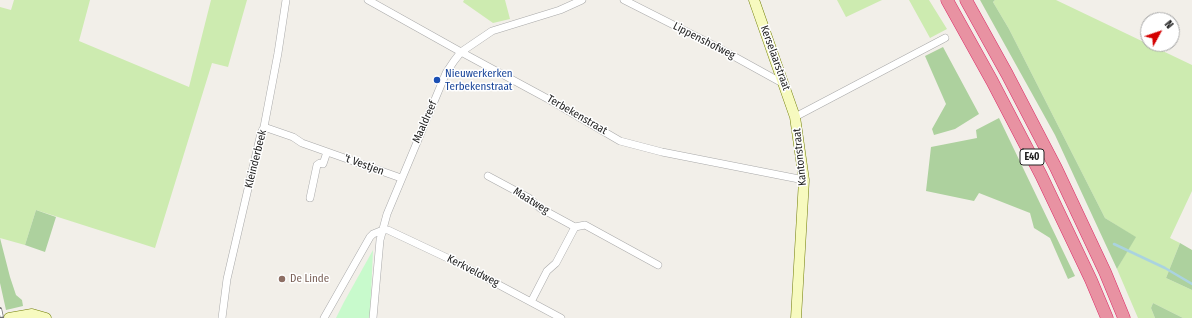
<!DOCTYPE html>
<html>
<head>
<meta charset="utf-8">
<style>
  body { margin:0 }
  #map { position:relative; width:1192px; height:318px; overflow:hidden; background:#f2efe9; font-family:"Fira Sans Condensed",sans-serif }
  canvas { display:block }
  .north { position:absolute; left:1140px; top:12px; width:40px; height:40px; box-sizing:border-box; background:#fff; border:1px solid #a7a7a7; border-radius:50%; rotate:50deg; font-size:11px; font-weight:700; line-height:16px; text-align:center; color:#222 }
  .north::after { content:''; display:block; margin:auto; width:14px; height:18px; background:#d40000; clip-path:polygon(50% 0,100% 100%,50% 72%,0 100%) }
</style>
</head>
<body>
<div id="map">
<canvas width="1192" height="318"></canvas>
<div class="north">N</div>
</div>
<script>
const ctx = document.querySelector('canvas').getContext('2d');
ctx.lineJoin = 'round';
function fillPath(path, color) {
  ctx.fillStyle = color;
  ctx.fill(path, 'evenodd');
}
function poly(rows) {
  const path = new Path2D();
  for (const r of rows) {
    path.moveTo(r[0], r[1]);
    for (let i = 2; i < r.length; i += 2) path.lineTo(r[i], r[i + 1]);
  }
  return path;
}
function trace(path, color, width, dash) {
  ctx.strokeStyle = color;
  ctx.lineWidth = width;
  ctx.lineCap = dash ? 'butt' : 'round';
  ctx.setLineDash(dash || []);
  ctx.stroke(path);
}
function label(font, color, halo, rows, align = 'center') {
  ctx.font = font + ' "Fira Sans Condensed",sans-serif';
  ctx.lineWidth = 3;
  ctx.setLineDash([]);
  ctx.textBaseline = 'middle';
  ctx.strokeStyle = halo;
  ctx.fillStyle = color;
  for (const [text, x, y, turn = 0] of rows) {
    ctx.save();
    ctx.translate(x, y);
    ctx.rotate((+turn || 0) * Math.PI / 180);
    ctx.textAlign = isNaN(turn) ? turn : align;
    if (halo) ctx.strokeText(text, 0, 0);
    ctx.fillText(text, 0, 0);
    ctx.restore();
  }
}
fillPath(poly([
  [14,0,90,0,79,41,189,87,211,0,247,0,228,67,212,63,155,248,36,210,25,245,0,238,0,7,11,10],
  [464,0,505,0,510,19,493,23,463,2],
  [837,0,882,0,846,17],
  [909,0,929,0,947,29,930,38],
  [995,0,1056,0,1192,65,1192,191,1170,238,1180,243,1166,278,1192,290,1192,318,1183,318,1153,303,1151,308,1155,318,1138,318,1117,269,1135,237,1105,218,1009,29,993,2]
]), '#cdebb0');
fillPath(poly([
  [980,0,995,0,993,2,1009,29,1105,218,1136,237,1117,269,1055,135],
  [943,47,979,114,955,129,934,135,932,129,946,104,925,56],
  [999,118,1075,276,1068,279,1050,238,1034,228,1030,213,979,193,974,201,926,191,931,147,977,138,976,130],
  [36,210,56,217,45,252,25,245],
  [0,238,10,277,16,295,22,300,23,306,6,310,0,283],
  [1180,243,1192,250,1192,290,1166,278],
  [1153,303,1183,318,1155,318,1151,308]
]), '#add19e');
fillPath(poly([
  [373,250,370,318,336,318,344,302]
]), '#c8facc');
trace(poly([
  [1114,244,1165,268,1192,284]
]), '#aad3df', 2.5);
const street = poly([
  [368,0,461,52,548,99,620,141,662,152,804,180],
  [624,0,717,47,784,84],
  [795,117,945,38],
  [264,127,293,137,302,143,401,178],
  [488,176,529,198,540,208,575,227],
  [310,198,317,165,320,163,323,164,327,152],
  [531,302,547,271,556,263,575,227,585,225,658,265],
  [222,318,227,279,261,133,264,127,278,53,286,0],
  [324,318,370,237,373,234,383,230,388,230,458,263,561,318],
  [373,318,380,240,387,214,446,73,454,61,461,52,492,31,560,10,582,0]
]);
const secondary = poly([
  [754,0,795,117,804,180,796,318],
  [9,318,32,314,46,318]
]);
const highway = poly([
  [947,0,992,81,1041,175,1091,280,1107,318],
  [966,0,1007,74,1056,168,1105,272,1124,318]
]);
trace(street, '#a9a9a9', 8);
trace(secondary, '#707d05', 11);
trace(highway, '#dc2a67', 13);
trace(street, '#fff', 7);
trace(secondary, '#f7fabf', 10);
trace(highway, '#e892a2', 12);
const rail = poly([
  [0,309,2,318]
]);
trace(rail, '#707070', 4);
trace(rail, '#fff', 2.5, [8]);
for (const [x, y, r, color] of [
  [437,80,4,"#1a4fb4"],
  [282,279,4,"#8d6e63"]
]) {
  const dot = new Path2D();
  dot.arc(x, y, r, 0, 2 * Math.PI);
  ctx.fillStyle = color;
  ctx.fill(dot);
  trace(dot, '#fff', 1.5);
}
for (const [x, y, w] of [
  [1032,157,24]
]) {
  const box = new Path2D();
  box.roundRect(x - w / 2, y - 8, w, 16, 3);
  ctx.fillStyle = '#fff';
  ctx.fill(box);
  trace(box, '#222', 1);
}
label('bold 10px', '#222', null, [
  ["E40",1032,157]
]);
label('11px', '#222', '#fff', [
  ["Lippenshofweg",704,41,27],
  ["Kerselaarstraat",775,58,70],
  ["Terbekenstraat",577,115,30],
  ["Maaldreef",425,122,-66],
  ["Kantonstraat",800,157,-96],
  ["Kleinderbeek",256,159,-76],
  ["'t Vestjen",364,165,20],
  ["Maatweg",531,201,32],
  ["Kerkveldweg",473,271,27]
]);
label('11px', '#164399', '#fff', [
  ["Nieuwerkerken",445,74],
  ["Terbekenstraat",445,87]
], 'left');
label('11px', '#785e54', '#fff', [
  ["De Linde",290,279]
], 'left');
</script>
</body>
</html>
